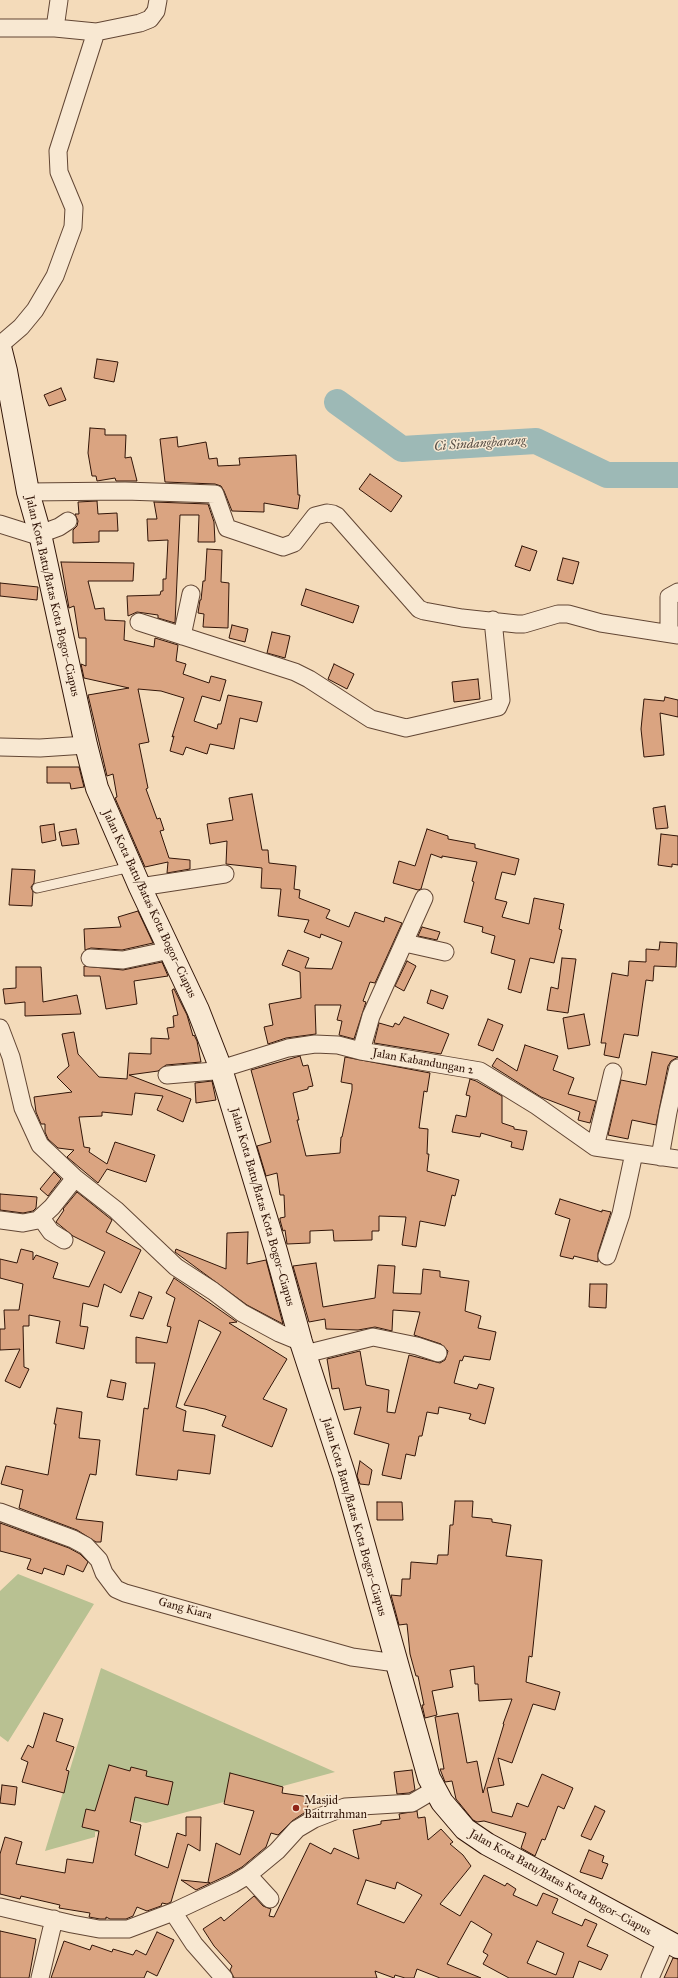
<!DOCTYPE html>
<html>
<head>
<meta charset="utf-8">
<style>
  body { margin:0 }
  canvas { display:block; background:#f4dbba }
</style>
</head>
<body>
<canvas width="678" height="1978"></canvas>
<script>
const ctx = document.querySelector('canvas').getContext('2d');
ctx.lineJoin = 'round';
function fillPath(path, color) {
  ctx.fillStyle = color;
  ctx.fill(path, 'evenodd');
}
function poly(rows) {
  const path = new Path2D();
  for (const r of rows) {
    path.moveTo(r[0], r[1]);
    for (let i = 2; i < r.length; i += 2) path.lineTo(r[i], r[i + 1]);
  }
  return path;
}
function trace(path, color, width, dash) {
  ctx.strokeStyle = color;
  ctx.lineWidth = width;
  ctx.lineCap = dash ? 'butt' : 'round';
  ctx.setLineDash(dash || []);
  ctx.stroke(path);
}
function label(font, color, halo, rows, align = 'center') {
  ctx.font = font + ' "IM FELL Great Primer",serif';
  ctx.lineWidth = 3;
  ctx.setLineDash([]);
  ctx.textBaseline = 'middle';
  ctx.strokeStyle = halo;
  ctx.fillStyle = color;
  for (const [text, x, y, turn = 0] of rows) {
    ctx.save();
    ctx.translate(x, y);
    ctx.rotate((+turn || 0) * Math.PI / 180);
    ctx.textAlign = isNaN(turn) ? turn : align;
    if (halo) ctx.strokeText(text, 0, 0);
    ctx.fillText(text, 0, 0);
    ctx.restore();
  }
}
fillPath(poly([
  [18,1574,94,1604,8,1742,0,1736,0,1591],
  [101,1668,335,1772,146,1823,115,1817,109,1833,95,1832,95,1837,45,1851]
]), '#b8c192');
trace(poly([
  [337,402,402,449,536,441,607,475,678,475]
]), '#9db9b6', 26);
const building = poly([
  [97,359,118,362,114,382,94,378,97,359],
  [61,388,66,400,49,406,44,395,61,388],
  [90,428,105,429,105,435,126,435,125,458,131,457,137,481,116,481,115,478,97,481,96,476,92,476,88,453,90,428],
  [177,437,178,447,206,442,209,459,217,458,218,466,240,465,239,458,296,455,298,495,300,495,298,509,264,503,264,512,232,511,224,491,221,486,215,484,165,482,160,439,177,437],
  [370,474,402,496,391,512,359,489,370,474],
  [97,501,98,514,117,513,118,531,99,531,99,542,73,543,73,530,77,526,78,521,75,514,79,514,78,502,97,501],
  [154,502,208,504,214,522,215,542,198,542,199,515,180,515,175,623,158,618,158,615,137,612,128,616,127,596,160,595,161,591,163,591,163,579,166,579,168,540,148,541,147,519,157,519,154,502],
  [522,546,537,551,530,571,515,566,522,546],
  [207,549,222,550,221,582,229,583,228,628,203,627,204,614,198,613,200,600,201,600,203,581,205,581,207,549],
  [563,558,579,562,573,584,557,580,563,558],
  [61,562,134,563,133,581,88,581,95,609,104,608,105,620,125,621,124,640,154,647,155,638,178,645,176,661,186,664,183,674,209,683,211,676,226,680,220,701,202,696,194,721,217,729,218,724,221,724,228,695,262,702,257,722,240,718,234,749,210,744,207,754,186,747,183,755,170,751,174,736,172,737,184,698,161,691,138,689,149,742,139,744,148,788,146,789,157,819,160,818,164,830,160,831,169,858,190,860,190,869,167,873,168,862,145,867,115,798,117,797,113,774,107,776,88,695,129,688,84,678,81,664,86,666,86,638,79,638,74,606,69,608,61,562],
  [0,583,38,587,37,600,0,596,0,583],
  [306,589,359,606,353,623,301,605,306,589],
  [232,625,248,629,245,642,229,638,232,625],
  [272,632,290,636,285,658,267,653,272,632],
  [334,664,354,674,347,689,328,679,334,664],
  [478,679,480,699,454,702,452,682,478,679],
  [665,697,678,700,678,717,660,713,664,755,644,757,641,729,644,699,664,701,665,697],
  [47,767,79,767,84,787,71,789,70,783,47,783,47,767],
  [252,794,262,850,268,850,269,863,296,866,294,889,300,890,299,898,330,910,326,918,349,927,355,912,384,922,385,917,402,923,375,983,370,982,363,1001,366,1002,354,1039,339,1035,342,1021,337,1020,341,1005,315,1005,316,1034,286,1038,268,1044,264,1027,273,1025,269,1004,301,998,300,972,282,965,288,950,309,958,305,968,332,969,342,942,321,934,320,938,304,932,309,920,278,916,281,889,261,888,262,868,226,864,227,841,210,844,207,824,233,820,229,798,252,794],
  [665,806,668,828,656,829,653,808,665,806],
  [54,824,56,840,42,843,40,826,54,824],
  [76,829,79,844,62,846,59,832,76,829],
  [427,829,448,836,448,839,475,844,475,848,519,859,515,875,502,872,495,899,507,902,502,917,529,924,534,898,564,904,559,929,562,930,554,963,530,958,521,993,508,989,515,960,491,953,495,936,482,932,483,927,464,922,474,882,472,881,477,862,442,856,442,858,431,854,421,889,418,890,393,883,399,861,415,866,427,829],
  [661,834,678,836,678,865,672,864,672,867,658,865,661,834],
  [12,869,35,870,34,883,31,887,33,892,32,906,9,905,12,869],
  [138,911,153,943,122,950,91,948,85,950,84,929,121,927,118,917,138,911],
  [422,927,440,932,437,940,418,936,422,927],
  [660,942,677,943,676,967,654,966,653,981,646,980,638,1036,624,1034,619,1058,604,1055,606,1043,601,1043,612,973,628,976,629,961,646,962,646,949,659,950,660,942],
  [562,958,576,959,568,1013,547,1010,551,987,558,989,562,958],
  [407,961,416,966,404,991,395,986,407,961],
  [162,962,168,976,134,981,137,1004,106,1009,100,976,84,976,84,966,123,970,162,962],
  [16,967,41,967,43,1002,77,995,81,1014,25,1016,25,1002,5,1004,3,989,16,988,16,967],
  [174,989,187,1015,193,1036,194,1035,197,1041,201,1062,166,1065,158,1071,129,1075,191,1099,183,1122,157,1110,163,1096,135,1093,132,1115,102,1112,102,1116,79,1117,84,1147,90,1148,89,1152,107,1164,115,1142,155,1155,146,1182,107,1169,98,1183,67,1157,74,1150,58,1148,48,1139,45,1132,45,1124,41,1124,36,1112,34,1097,72,1092,57,1077,69,1066,62,1034,74,1032,78,1054,99,1077,127,1079,129,1053,151,1054,151,1038,169,1039,167,1028,174,1027,173,1016,178,1015,172,990,174,989],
  [431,990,448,996,443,1009,427,1003,431,990],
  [584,1014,590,1045,568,1049,563,1018,584,1014],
  [404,1017,449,1034,441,1054,374,1043,379,1023,393,1027,395,1023,399,1025,404,1017],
  [488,1019,503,1025,493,1051,478,1045,488,1019],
  [525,1045,558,1056,553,1070,574,1078,568,1094,596,1101,590,1123,578,1120,580,1112,541,1097,492,1066,497,1058,517,1071,525,1045],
  [652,1052,678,1057,671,1061,668,1066,656,1125,632,1120,628,1139,608,1135,621,1080,646,1085,652,1052],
  [300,1056,303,1066,308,1065,313,1086,308,1087,308,1089,293,1093,299,1120,297,1120,306,1156,340,1153,341,1137,342,1137,352,1090,352,1084,341,1082,345,1057,430,1073,427,1092,424,1091,419,1128,428,1129,427,1154,429,1154,427,1171,459,1180,455,1196,452,1195,445,1226,420,1221,416,1247,402,1245,406,1217,379,1216,379,1231,372,1231,372,1240,334,1241,333,1230,310,1231,310,1243,287,1244,285,1230,283,1231,280,1220,280,1218,285,1217,284,1195,280,1195,277,1173,266,1176,257,1146,271,1142,251,1070,300,1056],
  [470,1079,476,1081,502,1096,502,1123,514,1127,514,1129,527,1131,523,1150,511,1147,512,1142,481,1133,480,1137,452,1132,456,1115,466,1117,470,1096,466,1095,470,1079],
  [212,1081,216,1100,196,1103,195,1083,212,1081],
  [54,1172,61,1179,48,1196,40,1189,54,1172],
  [77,1192,112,1220,106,1232,141,1250,121,1293,104,1284,98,1307,83,1303,80,1326,88,1327,84,1349,56,1343,60,1321,29,1315,29,1326,23,1326,24,1367,29,1369,20,1388,5,1381,20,1349,0,1350,0,1329,5,1329,4,1310,19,1310,23,1284,0,1278,0,1259,17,1263,21,1249,33,1252,33,1260,36,1255,58,1263,53,1278,89,1287,105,1252,73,1236,56,1222,64,1210,63,1209,77,1192],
  [0,1194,37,1197,36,1208,33,1211,23,1213,0,1210,0,1194],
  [560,1199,602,1212,602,1210,611,1212,598,1253,598,1262,574,1256,573,1259,560,1256,570,1219,555,1214,560,1199],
  [248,1232,247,1264,266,1260,283,1324,247,1305,175,1252,176,1249,226,1269,227,1233,248,1232],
  [316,1263,323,1307,375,1298,378,1265,395,1266,393,1293,421,1294,423,1269,440,1271,440,1277,469,1281,465,1311,481,1316,478,1328,496,1332,490,1360,464,1356,462,1361,460,1360,454,1383,477,1389,479,1384,494,1388,485,1424,469,1419,471,1414,439,1407,438,1414,427,1412,422,1436,419,1436,415,1456,406,1454,401,1479,382,1475,389,1444,354,1434,361,1407,344,1410,339,1388,332,1389,327,1359,360,1351,366,1385,389,1390,387,1412,395,1413,409,1355,440,1363,445,1360,448,1351,441,1344,414,1335,420,1312,393,1310,392,1331,375,1327,358,1330,326,1329,325,1319,309,1322,293,1266,316,1263],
  [174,1278,237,1322,229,1323,287,1359,263,1399,287,1409,272,1447,222,1426,226,1416,205,1409,184,1405,221,1332,199,1320,176,1407,186,1411,183,1431,215,1435,210,1474,178,1470,177,1480,136,1475,144,1408,148,1409,155,1363,136,1363,136,1337,167,1343,171,1327,167,1326,175,1298,166,1293,174,1278],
  [590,1284,607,1284,606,1308,589,1307,590,1284],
  [139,1292,152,1297,143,1319,130,1316,139,1292],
  [111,1380,126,1383,123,1400,107,1397,111,1380],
  [57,1408,82,1412,79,1438,100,1440,96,1475,90,1474,76,1519,103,1522,101,1542,96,1542,77,1530,19,1508,23,1490,1,1484,6,1466,48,1475,56,1424,54,1424,57,1408],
  [360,1461,372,1470,369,1485,360,1484,357,1476,360,1461],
  [455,1501,473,1501,472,1517,492,1519,492,1522,511,1525,506,1556,542,1560,532,1657,529,1656,526,1682,560,1692,555,1710,533,1704,512,1763,498,1758,504,1785,487,1788,492,1812,512,1817,517,1803,528,1807,542,1774,573,1788,564,1809,558,1806,545,1840,542,1839,535,1856,521,1848,526,1833,484,1821,477,1822,473,1820,456,1799,452,1781,445,1782,440,1769,444,1769,435,1717,458,1713,467,1763,477,1761,483,1793,504,1724,503,1724,512,1699,479,1701,478,1684,475,1684,474,1666,450,1670,453,1687,432,1691,437,1715,425,1718,422,1705,424,1705,418,1676,416,1676,410,1654,407,1624,399,1625,391,1595,401,1596,402,1579,410,1579,411,1562,437,1564,438,1555,448,1555,450,1525,453,1525,455,1501],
  [377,1502,402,1502,403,1520,377,1520,377,1502],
  [0,1523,69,1548,80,1554,88,1562,83,1572,67,1565,64,1575,44,1568,42,1574,27,1569,31,1559,0,1551,0,1523],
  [44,1713,63,1719,56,1741,74,1747,66,1770,69,1771,64,1793,22,1782,28,1762,21,1759,28,1745,33,1748,44,1713],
  [109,1765,130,1771,131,1767,147,1771,146,1776,173,1782,168,1805,135,1797,130,1822,141,1825,135,1855,168,1868,177,1833,186,1836,186,1817,201,1817,200,1851,188,1844,171,1902,167,1904,162,1903,161,1906,147,1911,137,1907,133,1916,126,1919,110,1919,106,1917,106,1919,100,1919,89,1917,90,1913,59,1908,60,1905,21,1896,20,1899,0,1894,0,1854,5,1837,22,1842,16,1864,65,1873,67,1859,93,1863,99,1831,82,1827,86,1809,95,1811,109,1765],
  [412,1770,415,1790,409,1793,397,1794,394,1772,412,1770],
  [230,1773,283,1787,282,1793,309,1797,307,1811,292,1821,278,1835,271,1833,266,1847,242,1867,228,1875,196,1890,181,1880,210,1883,208,1882,216,1843,240,1855,254,1811,224,1804,230,1773],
  [2,1785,17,1787,15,1805,0,1803,2,1785],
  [595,1806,605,1811,591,1840,581,1836,595,1806],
  [417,1811,418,1818,425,1817,428,1840,441,1829,453,1842,450,1844,463,1855,471,1866,440,1904,460,1916,484,1875,505,1886,507,1883,516,1889,513,1895,537,1906,543,1893,558,1899,552,1913,582,1926,585,1919,597,1924,587,1946,608,1955,601,1970,579,1961,573,1978,509,1978,483,1964,488,1955,483,1952,492,1934,471,1921,447,1964,481,1978,440,1978,417,1969,414,1978,405,1978,395,1975,394,1978,375,1971,377,1978,234,1978,230,1970,232,1966,214,1946,203,1929,221,1917,224,1921,254,1896,263,1906,271,1909,269,1916,274,1917,310,1843,331,1854,334,1848,359,1859,353,1830,381,1824,381,1821,400,1819,399,1814,417,1811],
  [366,1880,395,1889,397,1882,422,1895,404,1923,357,1904,366,1880],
  [537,1941,564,1953,556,1975,527,1963,537,1941],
  [589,1850,604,1856,602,1862,608,1864,602,1879,580,1872,589,1850],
  [0,1931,36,1939,29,1978,0,1978,0,1931],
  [157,1932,174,1940,157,1976,147,1971,144,1978,51,1978,64,1941,90,1950,92,1945,112,1952,113,1949,133,1955,136,1950,146,1955,157,1932],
  [673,1958,678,1959,678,1978,664,1978,673,1958]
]);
fillPath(building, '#daa481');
trace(building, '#321508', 1);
const service = poly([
  [37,888,131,867]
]);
const minor = poly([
  [0,28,55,28,96,32,140,23,150,19,156,11,158,0],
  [55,28,59,0],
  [0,345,21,327,35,310,55,276,73,227,74,208,59,172,58,151,96,32],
  [28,492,125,491,215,494,227,528,283,547,294,543,315,516,327,513,333,514,337,516,419,609,424,611,462,618,517,624,524,624,558,614,568,614,601,623,678,635],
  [0,524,41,537],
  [40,534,59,527,68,521],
  [139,622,295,672,309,679,371,719,406,728,498,707,501,700,493,620],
  [669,633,669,597,678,592],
  [182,636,191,594],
  [0,747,40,748,86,745],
  [140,887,225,874],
  [405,943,445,952],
  [90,958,123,960,170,950],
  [0,1028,11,1057,23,1108,40,1145,75,1178,116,1210,176,1267,213,1291,242,1313,279,1333,301,1342],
  [361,1051,371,1016,424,898],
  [167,1075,214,1071,288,1048,315,1044,338,1045,361,1051,480,1071,537,1106,595,1147,678,1159],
  [595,1147,613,1072],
  [660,1157,668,1112,678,1068],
  [41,1218,51,1232,64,1240],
  [0,1220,23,1223,38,1220,52,1207,75,1178],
  [607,1256,621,1214,634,1153],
  [305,1354,373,1337,417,1346,438,1353],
  [0,1512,73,1539,86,1546,99,1560,104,1573,116,1589,125,1593,352,1657,396,1663],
  [248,1875,270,1899],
  [0,1907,72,1924,99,1929,128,1929,173,1912,233,1884,248,1875,277,1851,297,1829,314,1819,345,1807,412,1803,434,1790],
  [173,1912,194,1944,224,1978],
  [40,1978,54,1919],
  [650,1978,666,1941]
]);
const secondary = poly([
  [0,347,6,371,28,492,40,534,86,745,97,788,140,887,198,1010,221,1069,276,1251,301,1342,344,1474,429,1778,442,1802,465,1829,487,1844,678,1947]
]);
trace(service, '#624634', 11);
trace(minor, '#624634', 19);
trace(secondary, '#321508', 24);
trace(service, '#f8e8d2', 9);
trace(minor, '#f8e8d2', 17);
trace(secondary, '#f8e8d2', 22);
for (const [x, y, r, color] of [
  [296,1808,4,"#8f2418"]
]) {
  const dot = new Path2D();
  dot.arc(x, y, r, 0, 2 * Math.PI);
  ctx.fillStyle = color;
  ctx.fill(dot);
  trace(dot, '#f8e8d2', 1.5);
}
label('12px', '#321508', '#f8e8d2', [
  ["Jalan Kota Batu/Batas Kota Bogor–Ciapus",52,596,77],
  ["Jalan Kota Batu/Batas Kota Bogor–Ciapus",149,904,65],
  ["Jalan Kabandungan 2",423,1062,10],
  ["Jalan Kota Batu/Batas Kota Bogor–Ciapus",262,1207,74],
  ["Jalan Kota Batu/Batas Kota Bogor–Ciapus",354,1517,74],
  ["Gang Kiara",185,1609,15],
  ["Jalan Kota Batu/Batas Kota Bogor–Ciapus",560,1883,29]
]);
label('12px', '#321508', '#f8e8d2', [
  ["Masjid",304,1801],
  ["Baitrrahman",304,1815]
], 'left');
label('italic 13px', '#574e45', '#f8e8d2', [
  ["Ci Sindangbarang",480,444,-4]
]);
</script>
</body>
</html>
